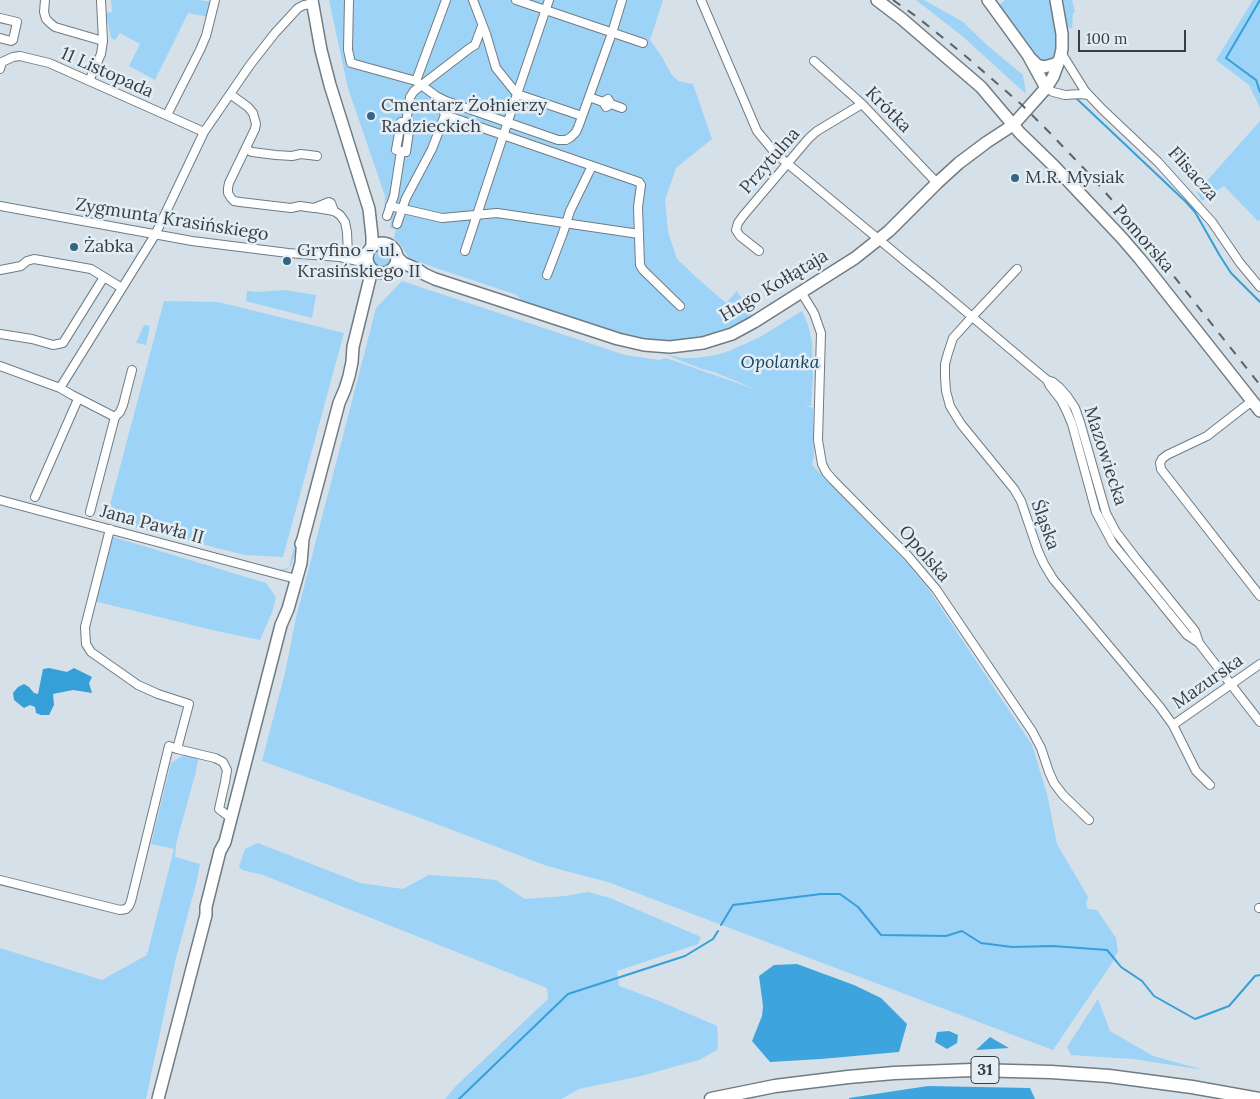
<!DOCTYPE html>
<html>
<head>
<meta charset="utf-8">
<style>
  body { margin:0 }
  #map { position:relative; width:1260px; height:1099px; overflow:hidden; background:#d5e0e8; font-family:Lora,serif }
  canvas { display:block }
  .scale { position:absolute; left:1078px; top:30px; width:108px; height:22px; box-sizing:border-box; border:2px solid #393d40; border-top:0; padding-left:6px; font-size:15px; line-height:18px; white-space:nowrap; color:#393d40; -webkit-text-stroke:4px #e2edf5; paint-order:stroke }
</style>
</head>
<body>
<div id="map">
<canvas width="1260" height="1099"></canvas>
<div class="scale">100 m</div>
</div>
<script>
const ctx = document.querySelector('canvas').getContext('2d');
ctx.lineJoin = 'round';
function fillPath(path, color) {
  ctx.fillStyle = color;
  ctx.fill(path, 'evenodd');
}
function poly(rows) {
  const path = new Path2D();
  for (const r of rows) {
    if (r.length === 3) {
      path.moveTo(r[0] + r[2], r[1]);
      path.arc(r[0], r[1], r[2], 0, 2 * Math.PI);
      continue;
    }
    path.moveTo(r[0], r[1]);
    for (let i = 2; i < r.length; i += 2) path.lineTo(r[i], r[i + 1]);
  }
  return path;
}
function trace(path, color, width, dash) {
  ctx.strokeStyle = color;
  ctx.lineWidth = width;
  ctx.lineCap = dash ? 'butt' : 'round';
  ctx.setLineDash(dash || []);
  ctx.stroke(path);
}
function label(font, color, halo, rows, align = 'center') {
  ctx.font = font + ' Lora,serif';
  ctx.lineWidth = 5;
  ctx.setLineDash([]);
  ctx.textBaseline = 'middle';
  ctx.strokeStyle = halo;
  ctx.fillStyle = color;
  for (const [text, x, y, turn = 0] of rows) {
    ctx.save();
    ctx.translate(x, y);
    ctx.rotate((+turn || 0) * Math.PI / 180);
    ctx.textAlign = isNaN(turn) ? turn : align;
    if (halo) ctx.strokeText(text, 0, 0);
    ctx.fillText(text, 0, 0);
    ctx.restore();
  }
}
fillPath(poly([
  [111,0,199,0,212,2,209,17,188,13,155,80,129,66,140,44,120,33,115,40,111,38,106,13,112,12],
  [329,0,663,0,650,40,662,57,671,74,678,81,693,84,712,139,676,168,665,200,668,232,677,259,696,277,726,303,737,291,751,313,753,318,733,328,703,338,674,342,641,340,615,333,523,303,517,295,439,269,409,258,401,245,394,238,396,229,390,228,392,217,384,216,385,196,348,88],
  [916,0,924,0,963,22,988,46,1023,75,1026,94,961,35],
  [1005,0,1050,0,1059,38,1054,60,1040,63,1005,14,1006,12,1004,13,999,5],
  [1063,0,1072,0,1075,12,1073,13,1072,28,1067,28],
  [1253,0,1260,0,1260,108,1249,85,1216,60],
  [1260,121,1260,220,1258,221,1224,186,1202,201,1197,192],
  [382,258,9],
  [402,281,625,355,659,360,666,358,760,391,714,372,699,368,664,354,682,358,697,358,716,355,729,351,760,337,802,311,808,325,812,342,813,377,811,406,804,405,813,408,814,455,812,465,907,563,927,587,1032,745,1047,794,1057,844,1088,897,1086,903,1088,909,1097,910,1116,938,1118,951,1110,966,1053,1050,608,882,547,866,426,820,262,761,285,673,296,618,376,308],
  [284,290,316,295,312,318,246,301,247,291,259,292],
  [164,301,218,302,344,333,283,557,245,555,106,520],
  [144,325,150,326,146,345,136,343],
  [1056,387,1066,398,1074,413,1103,511,1192,631,1191,632,1189,633,1119,548,1110,534,1095,501],
  [323,449,301,535,291,565,287,570,280,571,281,569,285,569,289,567,314,469],
  [110,536,266,583,276,597,273,610,260,640,212,630,94,601],
  [195,755,199,756,195,775,176,844,175,857,200,864,197,880,175,962,146,1099,0,1099,0,948,102,980,147,955,174,849,151,844,171,763,182,756],
  [258,843,360,883,403,889,429,875,476,878,496,880,525,899,565,896,588,892,610,898,701,937,698,944,617,971,619,986,659,1001,717,1026,718,1039,717,1050,699,1060,641,1076,579,1089,561,1099,445,1099,456,1086,548,999,547,988,263,875,242,870,239,867,245,849],
  [1098,999,1110,1031,1153,1056,1204,1070,1133,1059,1071,1055,1067,1047]
]), '#9cd3f6');
fillPath(poly([
  [797,964,854,985,881,998,907,1024,899,1052,821,1059,770,1062,752,1041,762,1016,763,1006,759,976,774,965],
  [949,1031,958,1035,957,1043,947,1049,935,1042,937,1032],
  [990,1037,1009,1048,976,1050],
  [928,1086,1030,1088,1035,1099,849,1099,849,1098]
]), '#3ea4dd');
fillPath(poly([
  [49,668,67,672,74,668,92,677,89,683,92,693,73,690,53,694,54,705,49,715,41,715,36,713,35,707,30,705,24,708,14,700,13,693,18,687,24,684,29,687,34,693,38,694,43,669]
]), '#379fd7');
trace(poly([
  [1260,0,1226,58,1256,80,1260,92],
  [1077,99,1186,202,1195,212,1220,256,1231,273,1260,302],
  [721,925,733,905,821,894,840,894,858,907,881,935,946,936,962,931,981,943,1012,947,1053,946,1107,950,1117,962],
  [1117,962,1121,967,1142,981,1154,996,1195,1019,1229,1006,1255,976,1260,975],
  [459,1099,568,994,685,956,713,939,718,931]
]), '#379fd7', 2);
const street = poly([
  [45,0,44,12,46,19,50,23,55,27,103,41,101,54,89,81],
  [101,0,103,41],
  [349,0,348,50,351,63,416,81,436,96,446,101,558,140,566,140,571,137,576,132,579,125,612,33,622,0],
  [473,0,486,34,496,68,517,94],
  [516,0,643,43],
  [701,0,757,131,776,154,912,267,932,283,1047,380,1053,382,1059,387,1067,396,1075,408,1080,422,1106,513,1116,532,1135,557,1195,631,1199,643],
  [0,18,17,22,13,40,11,41,0,38],
  [1062,54,1085,91,1102,109,1158,162,1212,222,1240,263,1260,287],
  [814,61,862,104,937,183],
  [0,69,2,62,13,57,20,56,28,58,49,63,204,132],
  [416,81,446,0],
  [1046,88,1053,92,1065,95,1081,94,1088,95],
  [230,94,248,107,253,113,256,124,255,129,229,183,228,188,228,193,231,198,234,201,240,202,291,208,300,206,314,208,329,202,331,203,334,211],
  [517,94,549,0],
  [589,97,603,102,606,107,611,104,608,99,603,102],
  [611,104,622,108],
  [167,115,200,50,206,36,215,0],
  [445,115,639,182,641,185,638,207,640,265,643,270,680,306],
  [406,123,410,97,414,91,470,48,475,45,482,26],
  [246,149,252,152,276,155,292,156,301,154,317,156],
  [0,206,192,241,288,253,340,257,362,262,369,265],
  [390,206,442,218,497,213,639,234],
  [316,208,334,211,340,215,345,222,347,232,348,255],
  [387,216,394,196,401,151,406,152,410,124,401,122,396,150,401,151],
  [397,224,406,198,432,149,445,115,443,110,446,101],
  [465,251,517,94,582,116],
  [759,251,740,236,736,230,738,223,743,216,809,138,817,131,862,104],
  [345,256,363,253,370,250],
  [1017,269,972,317,953,338,948,353,945,364,945,377,946,391,950,406,961,424,1014,489,1021,501,1038,551,1044,564,1053,579,1160,707,1173,725,1196,771,1210,785],
  [0,270,21,266,27,261,34,259,91,269,104,277],
  [547,275,563,233,570,211,592,166],
  [801,292,814,313,821,333,818,440,822,464,826,472,833,480,908,556,936,589,1032,731,1041,748,1049,772,1054,783,1063,795,1089,820],
  [0,334,32,339,53,345,63,343,104,277,122,288],
  [0,366,60,388,72,395,115,417,90,512],
  [1047,380,1050,386,1061,400,1067,412,1072,424,1096,512,1113,544,1187,635,1199,643,1260,722],
  [60,388,155,235,204,132,250,65,275,33,298,8,304,5,313,4],
  [1252,401,1207,436,1167,455,1162,459,1160,463,1161,469,1164,473,1260,596],
  [115,417,120,412,123,405,132,370],
  [35,497,78,399],
  [0,500,296,579],
  [1173,725,1260,664],
  [177,749,215,758,223,762,227,770,225,782,219,809,231,818],
  [0,880,120,910,126,909,129,906,131,901,169,746,177,749,189,704,158,694,138,685,91,652,86,644,85,627,110,529],
  [1259,908,1260,908]
]);
const secondary = poly([
  [312,0,321,50,330,85,369,209,372,236,372,247],
  [877,0,902,19,981,87,1020,133,1054,166,1122,238,1140,259,1260,411],
  [988,0,1028,55,1046,88],
  [1030,58,1037,65,1044,67,1055,64,1060,60],
  [382,258,15],
  [396,256,403,263,417,269,424,274,435,279,618,339,644,345,670,347,703,343,732,334,754,322,855,258,889,231,937,183,959,163,987,142,1013,125,1046,88,1053,77,1060,58,1062,49,1062,34,1056,0],
  [301,544,303,539,339,403,345,389,349,376,352,362,353,347,370,278,371,268],
  [158,1099,206,915,206,907,220,851,225,842,281,625,288,609,301,563,303,539]
]);
const primary = poly([
  [711,1099,775,1086,848,1077,894,1073,972,1070,1051,1072,1109,1076,1192,1087,1259,1099]
]);
trace(street, '#717b82', 10);
trace(secondary, '#717b82', 14);
trace(primary, '#717b82', 15);
trace(street, '#fff', 8);
trace(secondary, '#fff', 11);
trace(primary, '#fff', 12);
trace(poly([
  [893,0,917,17,962,53,1022,105,1050,133,1092,177,1131,222,1260,385]
]), '#5c6266', 2, [9, 9]);
for (const [x, y, r, color] of [
  [371,116,5,"#346683"],
  [1015,178,5,"#346683"],
  [74,247,5,"#346683"],
  [287,261,5,"#346683"]
]) {
  const dot = new Path2D();
  dot.arc(x, y, r, 0, 2 * Math.PI);
  ctx.fillStyle = color;
  ctx.fill(dot);
  trace(dot, '#e2edf5', 2);
}
for (const [x, y, w] of [
  [985,1070,28]
]) {
  const box = new Path2D();
  box.roundRect(x - w / 2, y - 13.5, w, 27, 4);
  ctx.fillStyle = '#e2edf5';
  ctx.fill(box);
  trace(box, '#393d40', 1);
}
label('bold 16px', '#393d40', null, [
  ["31",985,1070]
]);
label('18px', '#393d40', '#e2edf5', [
  ["11 Listopada",107,73,24],
  ["Krótka",888,110,45],
  ["Przytulna",770,161,-49],
  ["Flisacza",1193,174,48],
  ["Zygmunta Krasińskiego",172,220,9],
  ["Pomorska",1143,239,49],
  ["Hugo Kołłątaja",774,286,-31],
  ["Mazowiecka",1105,456,72],
  ["Jana Pawła II",152,525,15],
  ["Śląska",1045,525,70],
  ["Opolska",924,554,49],
  ["Mazurska",1208,682,-35]
]);
label('18px', '#393d40', '#e2edf5', [
  ["Cmentarz Żołnierzy",381,106],
  ["Radzieckich",381,127],
  ["M.R. Mysiak",1025,178],
  ["Żabka",84,247],
  ["Gryfino - ul.",297,251],
  ["Krasińskiego II",297,272]
], 'left');
label('italic 18px', '#19435b', '#e2edf5', [
  ["Opolanka",780,363]
]);
</script>
</body>
</html>
